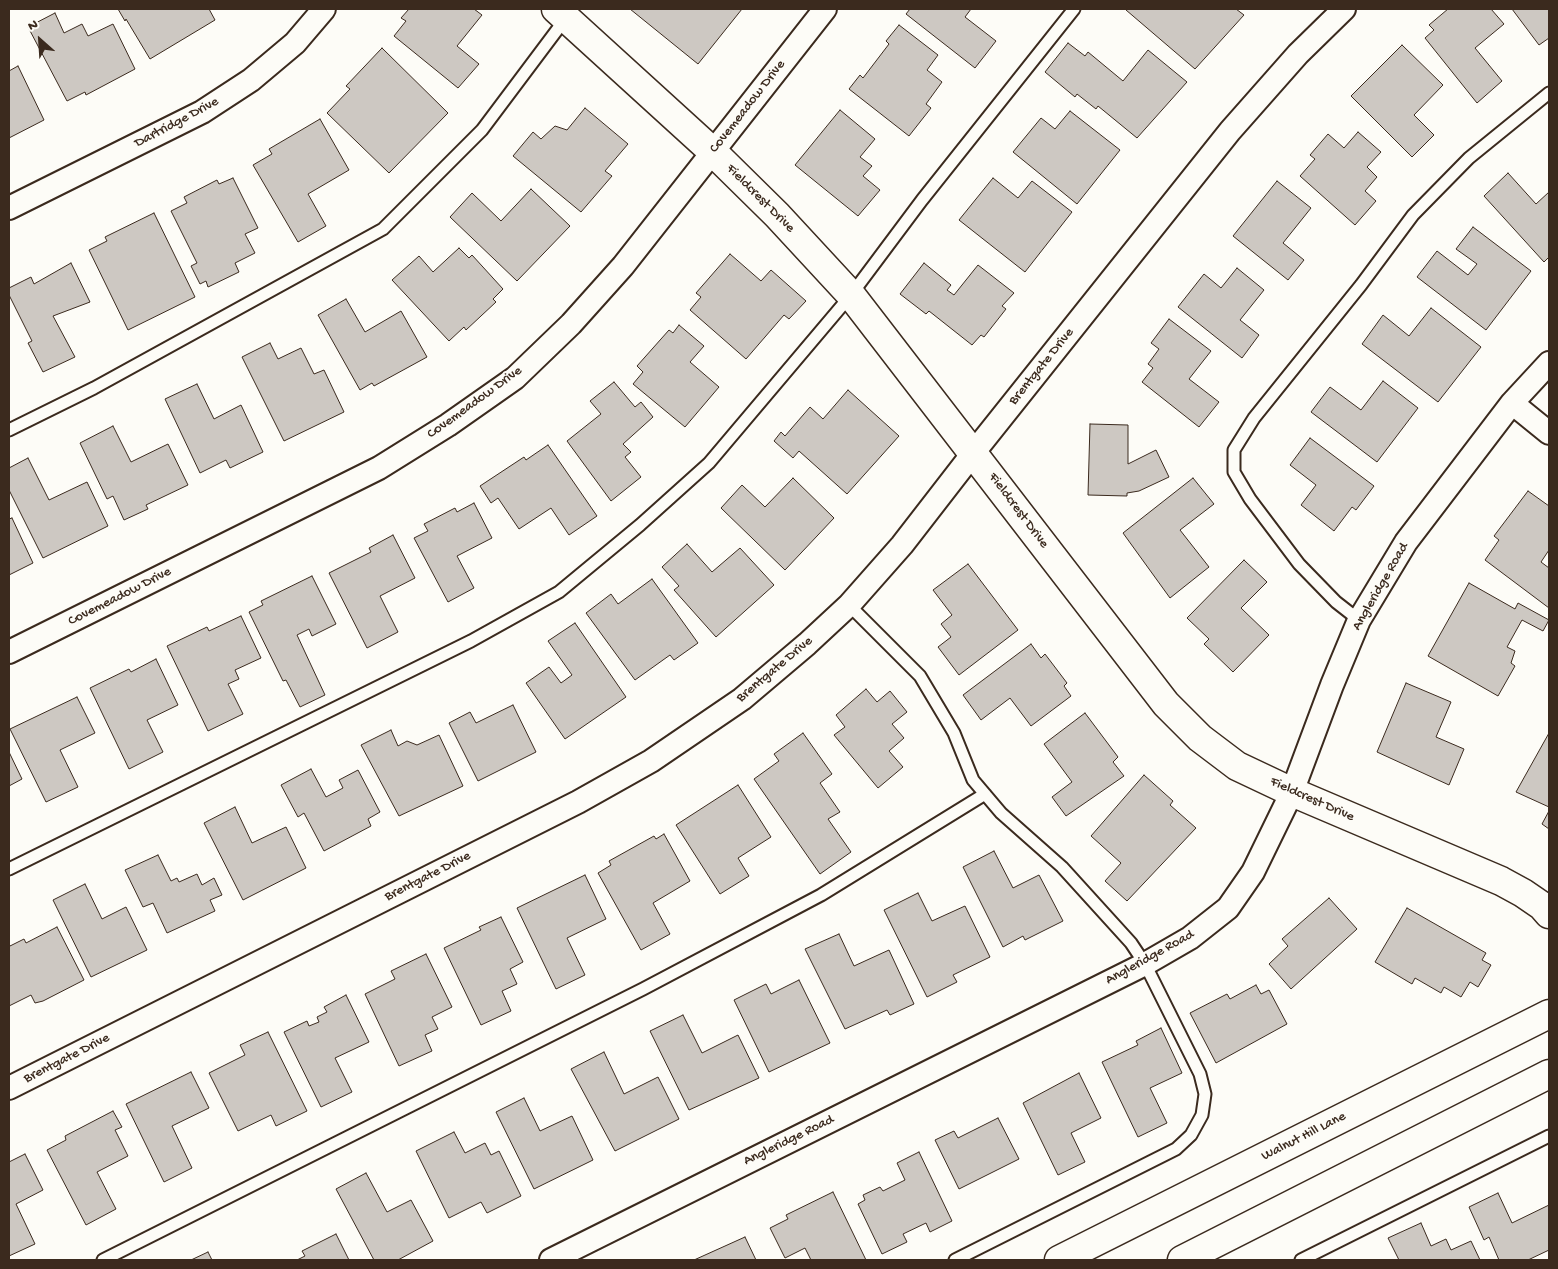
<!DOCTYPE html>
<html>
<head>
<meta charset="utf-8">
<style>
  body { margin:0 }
  #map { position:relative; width:1558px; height:1269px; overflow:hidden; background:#fdfcf7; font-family:"Gochi Hand",sans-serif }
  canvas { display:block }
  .frame { position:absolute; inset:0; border:10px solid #3b2a1e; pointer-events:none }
  .north { position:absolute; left:15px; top:15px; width:50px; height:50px; -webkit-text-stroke:4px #fdfcf7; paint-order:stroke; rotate:334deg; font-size:14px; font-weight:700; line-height:20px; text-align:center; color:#3b2a1e }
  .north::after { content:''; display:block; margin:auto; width:18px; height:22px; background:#3b2a1e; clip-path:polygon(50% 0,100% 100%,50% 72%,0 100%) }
</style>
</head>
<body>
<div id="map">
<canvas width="1558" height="1269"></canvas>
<div class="frame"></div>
<div class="north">N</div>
</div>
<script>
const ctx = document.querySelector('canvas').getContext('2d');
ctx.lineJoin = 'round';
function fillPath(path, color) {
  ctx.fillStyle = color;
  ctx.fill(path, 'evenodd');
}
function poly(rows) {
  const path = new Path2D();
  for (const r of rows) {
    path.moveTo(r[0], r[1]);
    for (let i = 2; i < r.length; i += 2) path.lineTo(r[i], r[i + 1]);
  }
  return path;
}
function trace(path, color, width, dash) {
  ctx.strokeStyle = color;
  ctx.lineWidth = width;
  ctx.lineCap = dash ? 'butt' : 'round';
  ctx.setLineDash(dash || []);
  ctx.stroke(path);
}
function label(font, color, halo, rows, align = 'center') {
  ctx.font = font + ' "Gochi Hand",sans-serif';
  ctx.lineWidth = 4;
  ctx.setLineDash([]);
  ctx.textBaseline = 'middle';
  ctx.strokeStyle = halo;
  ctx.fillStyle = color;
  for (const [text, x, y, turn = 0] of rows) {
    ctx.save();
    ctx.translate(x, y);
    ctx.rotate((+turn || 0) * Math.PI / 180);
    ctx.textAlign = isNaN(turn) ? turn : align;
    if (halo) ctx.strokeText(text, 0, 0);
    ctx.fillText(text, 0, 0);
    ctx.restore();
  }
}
const building = poly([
  [118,9,209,9,215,20,150,59,126,19,125,21,118,9],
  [409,9,474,9,482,15,457,46,479,64,458,88,394,36,406,21,401,18,409,9],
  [630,9,742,9,698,64,630,9],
  [910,9,971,9,965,17,996,41,975,68,906,14,910,9],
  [1127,9,1236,9,1244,15,1195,69,1126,10,1127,9],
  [1448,9,1491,9,1504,24,1475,48,1502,81,1477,103,1425,38,1434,30,1429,25,1448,9],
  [1512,9,1549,9,1549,38,1539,45,1512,9],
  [55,13,64,33,82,24,88,36,113,24,135,69,86,95,85,92,67,101,28,27,55,13],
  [899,25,938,55,927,70,942,82,926,104,931,108,909,136,849,89,860,75,863,78,889,44,886,41,899,25],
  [1068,43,1085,56,1088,52,1123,81,1148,50,1187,82,1137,138,1098,106,1096,109,1077,94,1075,97,1045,72,1068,43],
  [1402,45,1443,85,1414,115,1434,135,1412,157,1351,96,1402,45],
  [382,48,448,113,389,173,327,113,350,89,346,86,382,48],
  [18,66,44,120,9,138,9,71,18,66],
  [585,108,628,144,605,171,612,176,581,212,513,156,533,132,541,139,555,126,567,130,585,108],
  [840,110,875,139,860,157,872,166,863,176,880,190,858,216,795,165,840,110],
  [1070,111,1120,150,1077,204,1013,152,1041,118,1055,129,1070,111],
  [320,119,349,170,308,194,326,226,298,242,253,165,272,154,269,149,320,119],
  [1358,132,1381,152,1367,167,1377,177,1365,191,1376,201,1355,225,1300,176,1315,159,1310,155,1328,134,1344,148,1358,132],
  [1508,173,1536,204,1549,192,1549,257,1544,262,1484,196,1508,173],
  [233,178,258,228,245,234,255,253,235,263,239,272,208,287,206,281,200,284,191,266,197,263,171,211,187,203,184,197,217,180,219,184,233,178],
  [993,178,1018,198,1032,181,1072,212,1025,272,959,220,993,178],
  [1277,181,1311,208,1283,243,1304,260,1288,280,1233,236,1277,181],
  [531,189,570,226,517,281,450,217,472,193,501,221,531,189],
  [154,213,195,297,128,330,89,250,107,241,105,237,154,213],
  [1473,227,1531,271,1486,330,1417,277,1437,251,1468,275,1477,264,1456,249,1473,227],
  [459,248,469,258,472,255,503,289,493,299,496,302,466,330,464,327,449,341,392,280,419,256,433,272,459,248],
  [730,254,761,281,771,270,806,301,789,319,784,315,746,359,690,310,701,297,696,293,730,254],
  [71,263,90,302,53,316,75,357,43,372,28,343,32,341,9,295,9,288,31,277,34,284,71,263],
  [924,263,951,285,947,290,954,295,978,265,1014,293,1002,306,1006,309,984,337,981,335,972,345,929,311,926,314,900,294,924,263],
  [1237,268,1264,290,1240,320,1259,335,1242,358,1178,307,1204,274,1221,288,1237,268],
  [346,299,365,332,401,311,427,357,374,386,372,383,360,390,318,315,346,299],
  [1431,308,1481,347,1438,402,1362,344,1383,315,1409,336,1431,308],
  [1169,319,1211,351,1189,379,1219,402,1199,427,1142,382,1153,368,1148,364,1159,349,1151,343,1169,319],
  [679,325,704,346,690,362,719,387,685,427,633,384,643,372,637,366,669,330,673,333,679,325],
  [270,343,278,359,301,348,314,374,324,370,344,412,284,441,242,357,270,343],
  [1383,381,1418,408,1377,462,1311,412,1330,387,1361,410,1383,381],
  [614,382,635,407,641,402,653,417,623,444,631,452,625,457,641,477,611,501,567,441,601,414,590,401,614,382],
  [197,384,214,419,241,405,263,452,230,468,226,460,200,473,165,399,197,384],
  [848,390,899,436,847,494,799,451,793,458,774,441,781,432,785,436,810,407,823,419,848,390],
  [1090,424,1128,425,1128,464,1156,450,1169,477,1139,491,1127,493,1127,496,1088,495,1090,424],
  [113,426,131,462,168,444,188,485,146,505,148,509,124,520,113,496,107,499,80,443,113,426],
  [1310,438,1374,486,1356,510,1352,507,1334,531,1301,505,1316,485,1290,465,1310,438],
  [548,445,597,516,569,535,551,508,519,529,498,498,491,503,480,486,524,457,526,460,548,445],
  [28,458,49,500,87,482,108,526,43,558,9,490,9,468,28,458],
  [793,478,834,518,785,570,721,508,742,485,765,507,793,478],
  [1193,478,1214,504,1180,530,1209,567,1170,598,1123,533,1193,478],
  [1528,491,1549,506,1549,550,1541,562,1549,568,1549,608,1485,560,1499,540,1494,536,1528,491],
  [474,503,492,538,457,556,474,588,448,602,414,538,428,531,424,524,455,508,457,512,474,503],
  [12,518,33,563,9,575,9,519,12,518],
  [393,535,415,578,380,596,398,632,367,648,329,573,371,552,369,548,393,535],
  [687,544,712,572,740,548,774,585,716,637,674,590,679,586,662,567,687,544],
  [1244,560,1267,582,1241,608,1269,635,1233,672,1204,644,1209,639,1187,618,1244,560],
  [968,564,1018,630,959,675,938,647,951,637,941,624,952,615,933,590,968,564],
  [312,576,336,624,312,636,309,629,297,635,325,695,300,707,286,680,283,681,249,612,263,605,261,601,312,576],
  [652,579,698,643,674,660,670,655,635,680,586,613,611,594,618,604,652,579],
  [1469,583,1515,609,1518,603,1549,620,1543,631,1522,620,1507,647,1515,651,1511,663,1515,666,1498,696,1428,656,1469,583],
  [241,616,261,658,235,670,239,679,228,684,243,714,208,731,167,646,207,627,209,631,241,616],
  [575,623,626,697,565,739,526,683,549,667,561,683,572,675,548,641,575,623],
  [1031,644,1041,658,1045,654,1067,683,1064,686,1071,696,1031,726,1010,698,981,720,963,695,1031,644],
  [156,659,178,705,147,720,163,752,129,769,90,688,129,669,131,672,156,659],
  [1406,683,1451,702,1436,737,1464,749,1449,785,1377,752,1406,683],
  [866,689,877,702,890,691,907,712,892,724,904,738,889,751,903,767,878,788,834,735,845,727,836,715,866,689],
  [77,697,95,733,60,750,78,787,46,802,10,729,77,697],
  [513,705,536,752,478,781,449,723,470,712,476,723,513,705],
  [1085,713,1118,757,1113,762,1124,776,1066,816,1052,797,1072,782,1044,744,1085,713],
  [391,730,398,746,407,741,417,745,439,735,463,786,399,816,361,745,391,730],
  [803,733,832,774,820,783,840,812,828,819,851,852,820,874,754,779,779,761,774,754,803,733],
  [1549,733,1549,807,1516,792,1549,733],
  [9,752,22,779,9,786,9,752],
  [311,769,326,797,343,788,339,780,358,770,380,812,368,819,371,826,324,851,304,813,298,817,281,785,311,769],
  [1144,775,1173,801,1170,805,1196,828,1127,901,1105,881,1121,863,1091,836,1144,775],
  [738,785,771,837,738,858,749,876,720,894,676,825,738,785],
  [235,807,252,843,286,827,306,868,243,900,204,823,235,807],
  [1549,811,1549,829,1542,824,1549,811],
  [664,834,690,881,653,903,670,934,641,950,598,873,611,865,609,861,654,836,656,839,664,834],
  [994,851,1013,888,1039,875,1063,921,1025,940,1023,936,1003,947,963,867,994,851],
  [158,855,171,881,177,878,179,882,197,874,202,885,214,878,222,895,210,900,215,911,167,933,153,903,143,907,125,870,158,855],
  [585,875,606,919,567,938,585,975,556,989,517,908,585,875],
  [85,884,102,919,126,907,147,950,91,977,53,900,85,884],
  [918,893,932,921,965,906,990,957,953,975,957,982,927,997,884,910,918,893],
  [1329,898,1357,929,1291,989,1269,964,1288,946,1282,939,1329,898],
  [1407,908,1486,953,1482,960,1491,965,1478,987,1470,982,1461,997,1444,987,1441,993,1415,978,1412,984,1375,962,1407,908],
  [501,917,523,962,510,969,517,984,502,991,511,1011,481,1025,444,948,481,930,479,927,501,917],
  [57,927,84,980,43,1001,35,1003,31,995,9,1006,9,944,10,946,24,939,26,943,57,927],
  [839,934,854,966,889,950,914,1004,890,1015,887,1010,845,1029,805,949,839,934],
  [426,954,452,1007,432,1017,438,1029,425,1035,432,1051,399,1066,365,994,395,979,391,971,426,954],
  [799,980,830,1043,769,1072,734,1000,766,984,771,994,799,980],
  [1256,985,1261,994,1269,990,1287,1024,1216,1063,1190,1013,1227,994,1230,999,1256,985],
  [346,995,369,1042,335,1058,352,1092,321,1107,284,1032,307,1021,309,1026,319,1022,317,1017,327,1012,324,1007,346,995],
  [683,1015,702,1053,738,1035,759,1078,689,1110,650,1031,683,1015],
  [1161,1028,1182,1073,1150,1088,1167,1123,1138,1137,1102,1062,1138,1045,1136,1041,1161,1028],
  [268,1032,307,1111,276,1126,271,1115,238,1131,209,1073,245,1055,240,1045,268,1032],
  [604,1052,624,1094,658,1077,679,1119,615,1151,571,1069,604,1052],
  [191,1072,209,1108,172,1126,192,1168,164,1182,126,1104,191,1072],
  [1079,1073,1101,1118,1071,1133,1085,1162,1058,1175,1023,1103,1079,1073],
  [524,1098,540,1131,572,1116,593,1160,534,1189,496,1112,524,1098],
  [113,1111,122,1127,115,1130,128,1156,97,1172,116,1209,86,1225,47,1150,66,1140,65,1136,113,1111],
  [998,1118,1019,1159,959,1189,935,1140,954,1131,958,1138,998,1118],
  [454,1132,465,1153,485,1143,491,1155,499,1151,521,1196,487,1213,481,1202,449,1218,416,1151,454,1132],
  [919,1152,952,1221,930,1232,926,1223,903,1234,907,1242,882,1254,858,1204,865,1200,863,1195,880,1187,883,1191,905,1180,897,1163,919,1152],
  [25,1154,43,1190,16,1204,35,1244,9,1256,9,1162,25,1154],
  [366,1173,387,1212,411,1200,433,1241,398,1260,374,1260,336,1189,366,1173],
  [833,1192,866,1260,811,1260,805,1248,785,1258,770,1228,788,1219,786,1215,833,1192],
  [1498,1193,1512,1223,1549,1205,1549,1250,1528,1260,1499,1260,1489,1237,1484,1240,1469,1207,1498,1193],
  [1421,1223,1431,1246,1446,1239,1451,1250,1471,1241,1480,1260,1399,1260,1388,1238,1421,1223],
  [336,1234,349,1260,297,1260,305,1256,302,1251,336,1234],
  [745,1237,756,1260,694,1260,745,1237],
  [208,1252,212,1260,191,1260,208,1252]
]);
fillPath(building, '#cdc8c2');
trace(building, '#3b2a1e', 1);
const lane = poly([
  [9,430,94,388,383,229,482,130,566,18],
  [849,605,920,676,954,733,973,780,1001,813,1062,867,1131,943,1145,964,1200,1074,1205,1094,1202,1115,1191,1135,1176,1149,955,1260],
  [1359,620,1336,602,1299,564,1250,499,1234,472,1234,450,1254,418,1361,285,1413,215,1469,158,1549,93],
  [9,869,471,641,559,592,640,525,709,463,851,295,922,200,1074,9],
  [103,1260,643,989,821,895,985,794],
  [1301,1260,1549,1136]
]);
const street = poly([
  [9,208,202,112,251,80,295,43,324,9],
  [1512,403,1549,433],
  [9,652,379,468,448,425,515,378,571,324,623,266,825,9],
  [9,1088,578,802,651,761,742,699,807,644,849,605,902,545,974,452,1230,131,1298,54,1344,9],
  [551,1260,1145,964,1190,938,1228,908,1253,872,1292,792,1332,685,1359,620,1406,542,1512,403,1549,363]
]);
const secondary = poly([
  [556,9,712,151,777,215,851,295,1166,704,1200,738,1237,766,1292,792,1501,881,1523,893,1542,906,1549,914],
  [1059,1260,1549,1014],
  [1182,1260,1549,1074]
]);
trace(lane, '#3b2a1e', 15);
trace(street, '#3b2a1e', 26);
trace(secondary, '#3b2a1e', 31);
trace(lane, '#fdfcf7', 11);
trace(street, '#fdfcf7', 22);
trace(secondary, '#fdfcf7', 28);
label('14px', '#3b2a1e', '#fdfcf7', [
  ["Covemeadow Drive",748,107,-52],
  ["Dartridge Drive",177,123,-28],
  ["Fieldcrest Drive",760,199,45],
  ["Brentgate Drive",1042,367,-51],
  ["Covemeadow Drive",475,403,-36],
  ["Fieldcrest Drive",1018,511,53],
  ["Angleridge Road",1381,587,-60],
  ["Covemeadow Drive",120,597,-27],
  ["Brentgate Drive",775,670,-40],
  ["Fieldcrest Drive",1312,800,24],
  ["Brentgate Drive",428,877,-27],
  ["Angleridge Road",1150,958,-29],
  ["Brentgate Drive",67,1059,-27],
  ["Walnut Hill Lane",1304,1137,-27],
  ["Angleridge Road",789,1141,-26]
]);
</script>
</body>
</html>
